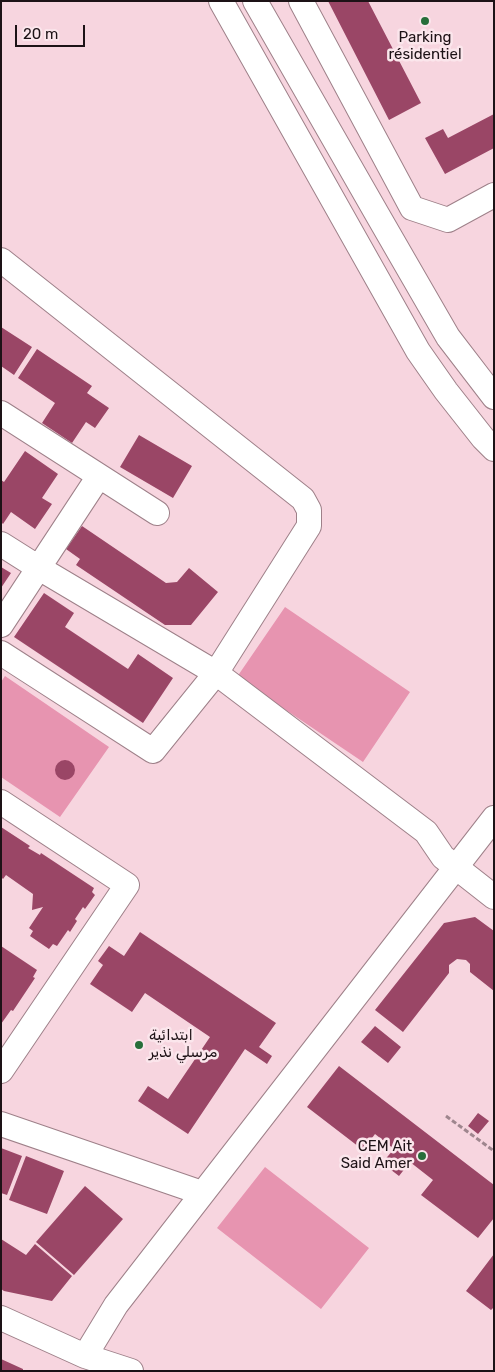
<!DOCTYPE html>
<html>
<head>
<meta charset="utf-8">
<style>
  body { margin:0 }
  #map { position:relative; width:495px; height:1372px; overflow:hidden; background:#f7d5df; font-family:Rubik,sans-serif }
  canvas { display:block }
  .frame { position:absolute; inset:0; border:2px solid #1d1216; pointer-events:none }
  .scale { position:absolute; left:15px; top:25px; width:70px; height:22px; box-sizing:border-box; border:2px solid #1d1216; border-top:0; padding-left:6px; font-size:15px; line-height:18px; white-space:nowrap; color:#1d1216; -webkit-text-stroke:4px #fbe6ec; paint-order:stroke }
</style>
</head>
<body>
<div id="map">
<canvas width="495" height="1372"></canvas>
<div class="frame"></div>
<div class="scale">20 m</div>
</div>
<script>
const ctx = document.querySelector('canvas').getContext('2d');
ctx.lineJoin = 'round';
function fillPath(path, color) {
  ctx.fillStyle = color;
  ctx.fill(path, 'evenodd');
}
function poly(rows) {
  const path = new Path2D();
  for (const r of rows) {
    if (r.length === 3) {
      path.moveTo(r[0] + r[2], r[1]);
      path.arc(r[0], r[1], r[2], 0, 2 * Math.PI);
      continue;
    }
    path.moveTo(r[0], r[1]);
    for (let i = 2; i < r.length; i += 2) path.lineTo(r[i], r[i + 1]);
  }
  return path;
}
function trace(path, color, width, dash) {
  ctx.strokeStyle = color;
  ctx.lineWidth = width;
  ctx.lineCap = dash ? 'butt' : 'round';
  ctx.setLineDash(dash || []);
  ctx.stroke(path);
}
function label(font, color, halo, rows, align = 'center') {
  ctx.font = font + ' Rubik,Cairo,sans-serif';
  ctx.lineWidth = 5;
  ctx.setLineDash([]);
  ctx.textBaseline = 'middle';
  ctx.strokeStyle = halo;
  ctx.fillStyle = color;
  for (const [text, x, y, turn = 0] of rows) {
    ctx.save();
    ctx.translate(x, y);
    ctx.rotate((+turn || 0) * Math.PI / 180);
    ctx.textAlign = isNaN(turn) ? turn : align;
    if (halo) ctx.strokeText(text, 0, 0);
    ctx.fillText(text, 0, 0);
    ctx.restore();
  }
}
fillPath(poly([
  [285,607,410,692,363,762,237,677],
  [5,676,109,747,60,817,1,777,1,682],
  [265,1167,369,1248,321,1309,217,1228]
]), '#e794b0');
fillPath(poly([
  [328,1,368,1,421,103,389,120],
  [494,114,494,148,445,174,425,138,443,129,448,138],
  [1,327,32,347,14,375,1,366],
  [37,349,92,386,87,393,109,408,95,428,86,422,72,443,42,423,55,403,18,378],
  [139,435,192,466,173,498,120,467],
  [25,451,58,474,42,498,52,504,35,529,11,512,3,524,1,522,1,480,4,482],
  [82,526,166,583,177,582,189,568,218,592,191,625,165,625,76,565,80,559,66,549],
  [1,567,11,573,1,588],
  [44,593,74,613,65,627,128,669,138,654,173,678,143,723,14,637],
  [65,770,10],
  [1,827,30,846,28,848,40,855,41,853,94,888,92,892,95,895,85,909,83,907,75,919,77,921,70,932,68,930,57,946,53,944,49,949,30,936,33,931,29,928,43,907,32,910,33,894,6,875,3,879,1,877],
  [475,917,494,931,494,991,470,972,470,964,466,960,457,959,449,965,449,973,403,1032,375,1010,444,923],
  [140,932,276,1023,259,1047,272,1056,267,1064,245,1049,188,1134,138,1101,148,1086,168,1099,210,1037,145,993,132,1012,90,984,103,965,98,961,109,946,124,956],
  [1,946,37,970,33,977,35,978,13,1011,11,1010,1,1024],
  [375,1026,401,1047,388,1063,361,1042],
  [339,1066,494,1185,494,1218,478,1238,421,1195,433,1180,410,1162,399,1176,382,1163,394,1149,375,1134,363,1150,307,1107],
  [478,1113,489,1121,478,1134,468,1126],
  [1,1148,22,1156,7,1195,1,1193],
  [26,1156,64,1171,47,1214,9,1200],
  [85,1186,123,1219,74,1275,36,1242],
  [1,1239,26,1255,35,1244,72,1276,52,1301,4,1291,1,1289],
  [494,1254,494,1307,491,1310,466,1291],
  [1,1359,23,1369,23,1371,1,1371]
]), '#9a4666');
const street = poly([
  [221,1,418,351,446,391,483,438,494,449],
  [255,1,377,214,448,337,494,397],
  [301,1,412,208,448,220,494,195],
  [1,260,303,499,309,510,309,526,216,673,153,751,1,653],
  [1,413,157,513],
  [1,544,39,568,216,673,426,832,443,857,494,897],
  [1,625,99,476],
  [1,802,127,885,1,1071],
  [1,1124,202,1193],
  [1,1318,85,1356,131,1371],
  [85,1356,116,1305,494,818]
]);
trace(street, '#9e8089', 26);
trace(poly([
  [446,1116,494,1151]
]), '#9f868e', 3, [5, 2.5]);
trace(street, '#fff', 24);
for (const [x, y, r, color] of [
  [425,21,5,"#276e3a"],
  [139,1045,5,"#276e3a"],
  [422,1156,5,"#276e3a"]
]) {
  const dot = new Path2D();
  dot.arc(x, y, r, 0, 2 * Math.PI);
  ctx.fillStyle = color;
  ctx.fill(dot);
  trace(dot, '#fbe6ec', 2);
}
label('15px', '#1d1216', '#fbe6ec', [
  ["Parking",425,38],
  ["résidentiel",425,55],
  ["ابتدائية",149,1036,"left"],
  ["مرسلي نذير",149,1053,"left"],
  ["CEM Ait",412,1147,"right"],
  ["Said Amer",412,1164,"right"]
]);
</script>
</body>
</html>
